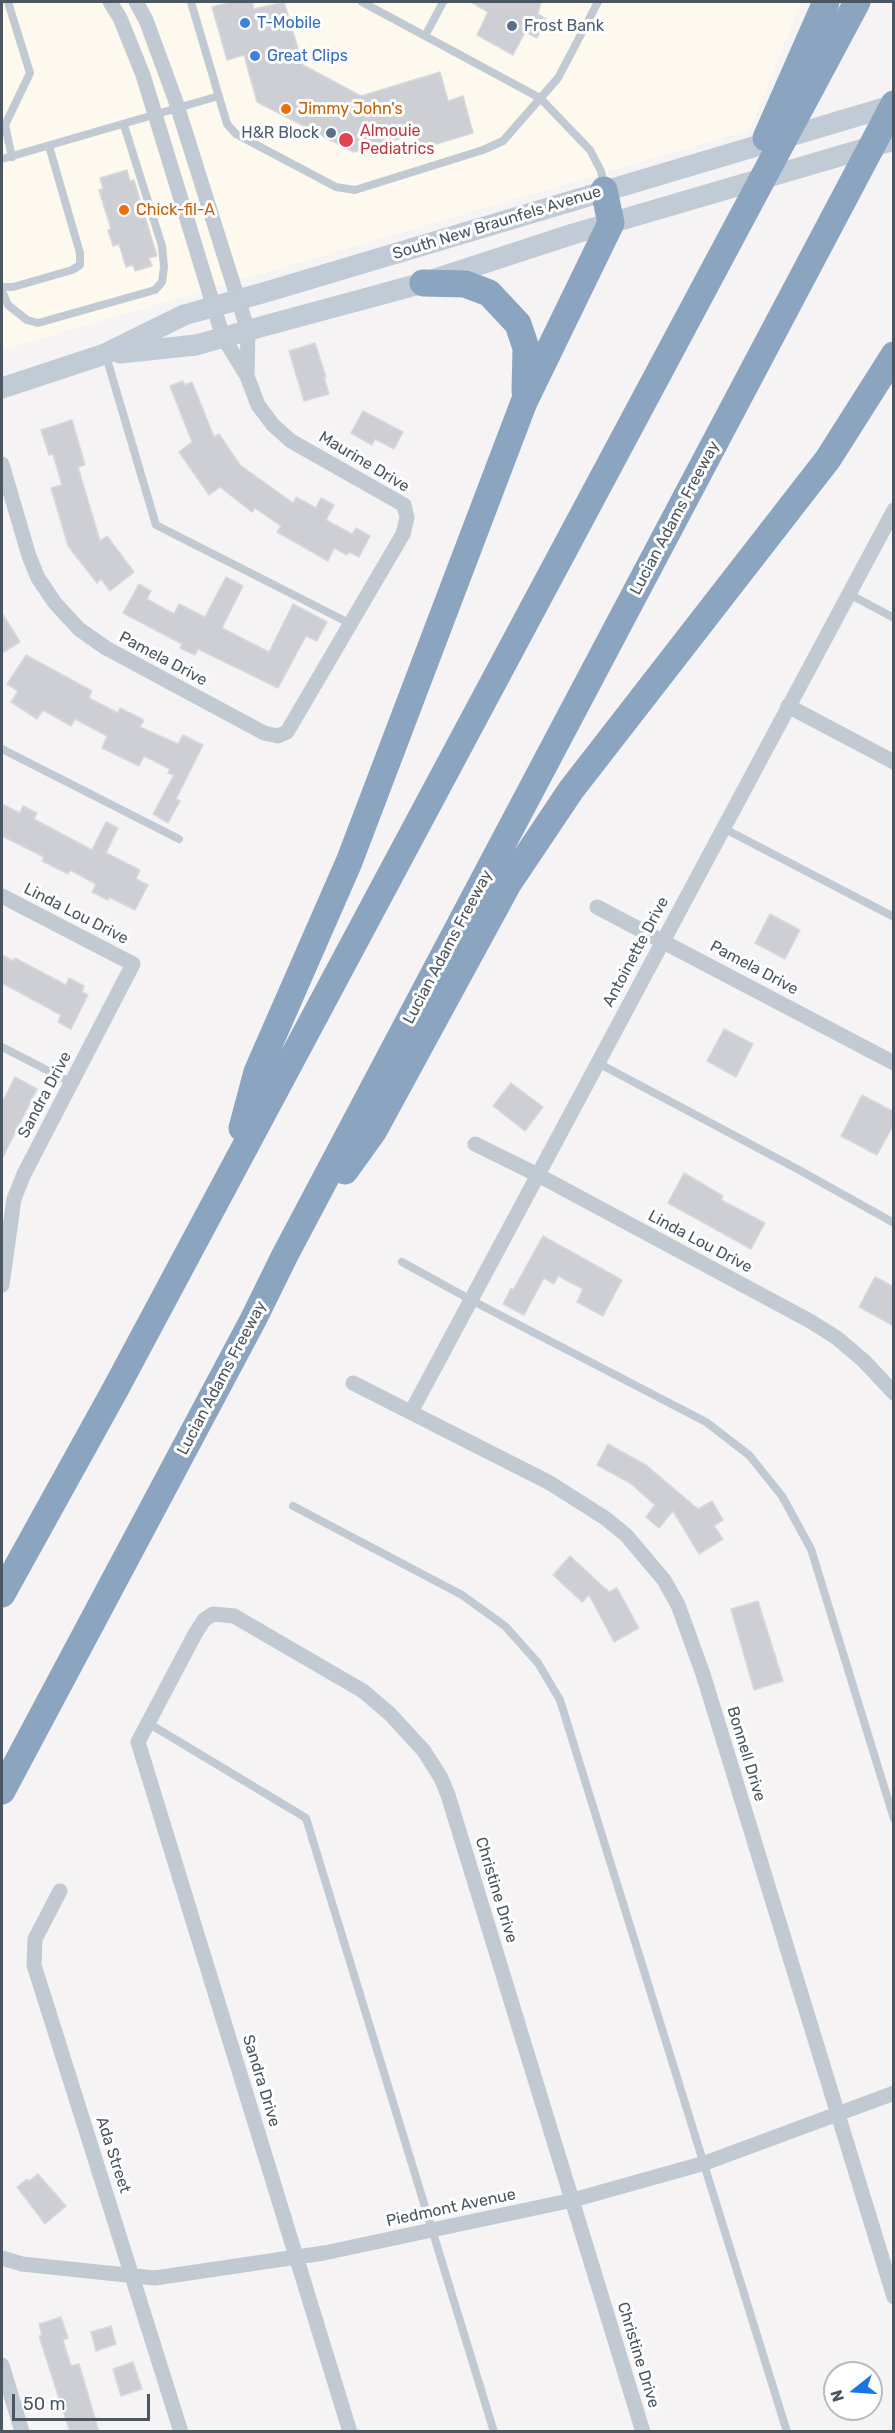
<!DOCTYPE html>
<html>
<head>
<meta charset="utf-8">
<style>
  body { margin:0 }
  #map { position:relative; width:895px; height:2433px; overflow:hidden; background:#f5f3f3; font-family:Rubik,sans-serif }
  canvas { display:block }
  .frame { position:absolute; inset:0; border:3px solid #4a5661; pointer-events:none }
  .north { position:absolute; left:823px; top:2361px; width:60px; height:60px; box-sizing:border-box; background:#fff; border:2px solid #b7bbc0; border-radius:50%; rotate:253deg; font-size:16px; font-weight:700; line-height:24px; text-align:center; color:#4a5661 }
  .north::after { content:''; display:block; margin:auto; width:21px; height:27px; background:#1a73e8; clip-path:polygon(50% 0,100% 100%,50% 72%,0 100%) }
  .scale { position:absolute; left:12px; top:2394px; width:138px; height:27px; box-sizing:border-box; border:3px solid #4a5661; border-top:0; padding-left:8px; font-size:18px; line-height:21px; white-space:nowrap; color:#4a5661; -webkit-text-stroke:4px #fff; paint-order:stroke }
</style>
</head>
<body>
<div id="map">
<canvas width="895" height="2433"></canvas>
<div class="frame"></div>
<div class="north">N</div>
<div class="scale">50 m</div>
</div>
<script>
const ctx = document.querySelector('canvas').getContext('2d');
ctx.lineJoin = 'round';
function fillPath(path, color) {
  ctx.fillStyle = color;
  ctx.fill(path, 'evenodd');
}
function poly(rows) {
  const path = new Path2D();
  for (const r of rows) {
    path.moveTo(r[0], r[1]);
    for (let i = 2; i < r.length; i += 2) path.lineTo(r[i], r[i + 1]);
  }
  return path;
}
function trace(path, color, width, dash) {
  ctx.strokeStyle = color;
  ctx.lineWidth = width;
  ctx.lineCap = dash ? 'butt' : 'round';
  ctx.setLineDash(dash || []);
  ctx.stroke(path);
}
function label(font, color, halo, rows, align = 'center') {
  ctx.font = font + ' Rubik,sans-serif';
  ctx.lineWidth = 6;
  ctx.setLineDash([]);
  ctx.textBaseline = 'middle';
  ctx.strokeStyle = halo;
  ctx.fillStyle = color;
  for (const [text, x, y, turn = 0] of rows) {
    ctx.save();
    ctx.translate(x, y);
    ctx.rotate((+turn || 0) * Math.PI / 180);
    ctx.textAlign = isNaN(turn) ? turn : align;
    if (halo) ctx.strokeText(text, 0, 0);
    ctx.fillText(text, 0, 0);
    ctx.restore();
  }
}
fillPath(poly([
  [2,2,801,2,750,130,2,350]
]), '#fdf9ef');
const building = poly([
  [231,2,252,2,254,9,284,2,303,65,361,96,440,72,448,101,463,96,473,133,420,149,415,134,354,152,257,102,244,55,227,60,212,7,231,2],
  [471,2,541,2,538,14,546,19,537,38,525,32,513,55,477,35,488,12,471,2],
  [127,170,130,181,134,180,157,256,149,258,152,266,135,271,133,265,126,267,119,244,113,246,108,230,111,229,99,190,103,189,100,178,127,170],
  [315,343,326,377,324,377,329,394,304,401,289,351,315,343],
  [183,381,185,385,192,382,214,437,219,434,240,465,293,503,296,497,316,508,321,498,334,505,326,520,352,534,356,528,370,536,359,557,349,552,347,555,334,548,328,561,277,532,281,526,255,508,252,512,220,487,209,495,179,452,192,442,170,386,183,381],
  [363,411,403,432,394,449,375,439,372,445,351,433,363,411],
  [72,420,85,465,78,467,100,541,107,536,134,572,110,591,101,579,97,583,68,546,51,488,62,485,53,454,49,455,41,430,72,420],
  [226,577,243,586,222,628,269,652,293,604,327,622,317,641,306,636,278,688,198,649,195,655,180,648,182,644,123,613,139,584,151,591,147,599,174,614,179,604,205,617,226,577],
  [2,613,20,642,2,653,2,613],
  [26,655,92,691,89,698,118,713,120,708,144,720,140,727,178,744,183,735,203,745,176,799,180,801,168,823,153,814,174,775,168,773,170,769,144,756,139,766,102,748,107,736,75,719,71,726,43,710,37,719,11,702,18,691,7,684,26,655],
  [2,804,20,813,23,806,37,813,34,819,92,850,106,822,118,828,106,853,140,870,136,879,148,885,135,910,109,897,108,900,92,892,96,884,70,870,68,874,42,861,44,857,2,836,2,804],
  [770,914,800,930,785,959,755,943,770,914],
  [2,955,14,961,15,958,66,985,69,978,84,986,82,992,88,995,71,1029,58,1022,61,1015,2,983,2,955],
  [724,1029,753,1044,736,1077,707,1061,724,1029],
  [15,1077,37,1089,2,1159,2,1103,15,1077],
  [511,1083,543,1107,525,1131,493,1106,511,1083],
  [862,1095,894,1112,894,1124,877,1155,841,1136,862,1095],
  [684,1173,723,1196,721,1200,765,1223,751,1249,668,1203,684,1173],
  [543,1236,622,1280,603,1316,577,1302,583,1289,558,1276,554,1284,544,1278,524,1315,503,1304,511,1288,513,1290,543,1236],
  [875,1277,894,1287,894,1326,859,1307,875,1277],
  [608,1444,646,1465,698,1509,712,1501,723,1520,714,1526,723,1539,699,1554,673,1511,659,1528,646,1517,655,1505,630,1483,597,1465,608,1444],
  [570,1556,609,1592,617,1588,639,1628,614,1642,589,1595,582,1602,553,1575,570,1556],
  [758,1601,783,1681,754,1690,731,1609,758,1601],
  [38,2174,66,2206,45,2224,17,2187,27,2179,29,2181,38,2174],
  [61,2317,68,2338,63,2340,71,2366,79,2364,99,2432,70,2432,55,2386,39,2336,42,2335,39,2324,61,2317],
  [111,2326,116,2344,96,2351,91,2332,111,2326],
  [133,2362,142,2389,121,2396,113,2369,133,2362]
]);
fillPath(building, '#cdcfd5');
trace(building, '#d7d9de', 1.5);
trace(poly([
  [8,2,30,73,5,125,12,157],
  [191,2,227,124,236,134,336,187,355,190,483,150,503,141,558,78,598,2],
  [362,2,540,98,590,150,601,171,604,186],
  [425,36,443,2],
  [2,159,219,96],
  [2,287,13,287,34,281,72,270,80,265,80,253,49,146],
  [2,291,8,305,27,320,38,323,155,290,162,282,164,267,162,246,124,125],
  [106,356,156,525,351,624],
  [849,594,894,618],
  [2,749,179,839],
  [723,828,894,917],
  [2,1047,72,1083],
  [598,1063,801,1171,894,1223],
  [402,1262,471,1300,706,1422,749,1455,782,1496,811,1549,894,1819],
  [293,1506,462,1595,505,1626,538,1663,560,1700,787,2432],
  [148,1723,306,1818,494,2432]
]), '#c1cad2', 8);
trace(poly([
  [136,2,146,20,175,99,248,331,247,376],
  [2,464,29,556,38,578,55,603,79,629,106,648,264,733,278,736,287,732,403,534,407,518,404,505,291,441,273,425,258,405,247,376,223,337,143,75,120,18,110,2],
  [788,706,894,762],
  [2,896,133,964,24,1174,14,1199,2,1285],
  [597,907,894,1063],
  [475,1144,538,1175,810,1321,837,1338,864,1361,894,1393],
  [353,1383,550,1483,605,1518,626,1535,664,1580,678,1605,703,1674,894,2297],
  [411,1412,894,510],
  [60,1891,35,1939,34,1965,181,2432],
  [2,2258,22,2264,155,2278,324,2253,573,2200,705,2163,894,2093],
  [2,2365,22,2432],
  [350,2432,138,1742,195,1634,204,1620,213,1614,234,1616,363,1691,390,1714,424,1751,441,1778,448,1795,643,2432]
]), '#c1cad2', 15);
trace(poly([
  [120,353,196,345,264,326,423,283,573,234,894,140],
  [2,388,105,354,184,315,266,292,894,105]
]), '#c1cbd6', 21);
trace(poly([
  [766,138,826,2],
  [423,283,465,284,489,293,518,324,526,348,525,391],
  [242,1128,257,1072,349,862,524,402,611,223,604,190],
  [345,1171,373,1132,508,884,571,790,828,459,894,355],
  [2,1594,115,1390,857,2],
  [2,1791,253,1320,285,1255,894,104]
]), '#8ba5c1', 27);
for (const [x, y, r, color] of [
  [245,23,6,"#3f7fe0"],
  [512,26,6,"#5c6f8a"],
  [255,56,6,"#3f7fe0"],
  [286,109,6,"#e8710a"],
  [331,133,6,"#5c6f8a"],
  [346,140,8,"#e0444e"],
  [124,210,6,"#e8710a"]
]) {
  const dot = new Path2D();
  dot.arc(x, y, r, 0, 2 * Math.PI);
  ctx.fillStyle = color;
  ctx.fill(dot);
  trace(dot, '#fff', 2);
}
label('16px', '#366cbe', '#fff', [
  ["T-Mobile",257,23],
  ["Great Clips",267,56]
], 'left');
label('16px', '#4e5e75', '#fff', [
  ["Frost Bank",524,26],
  ["H&R Block",319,133,"right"]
], 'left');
label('16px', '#c56008', '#fff', [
  ["Jimmy John's",298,109],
  ["Chick-fil-A",136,210]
], 'left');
label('16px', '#be3a42', '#fff', [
  ["Almouie",360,131],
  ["Pediatrics",360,149]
], 'left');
label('16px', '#4a5661', '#fff', [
  ["South New Braunfels Avenue",497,223,-17],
  ["Maurine Drive",364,462,31],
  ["Lucian Adams Freeway",675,518,-62],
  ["Pamela Drive",163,659,28],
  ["Linda Lou Drive",76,914,27],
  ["Lucian Adams Freeway",448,947,-62],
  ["Antoinette Drive",636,952,-62],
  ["Pamela Drive",754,968,28],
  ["Sandra Drive",45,1095,-62],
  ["Linda Lou Drive",700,1242,28],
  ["Lucian Adams Freeway",222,1378,-62],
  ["Bonnell Drive",746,1754,73],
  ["Christine Drive",496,1890,73],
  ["Sandra Drive",261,2081,73],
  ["Ada Street",113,2155,72],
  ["Piedmont Avenue",451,2208,-12],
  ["Christine Drive",638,2355,73]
]);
</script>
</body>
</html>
